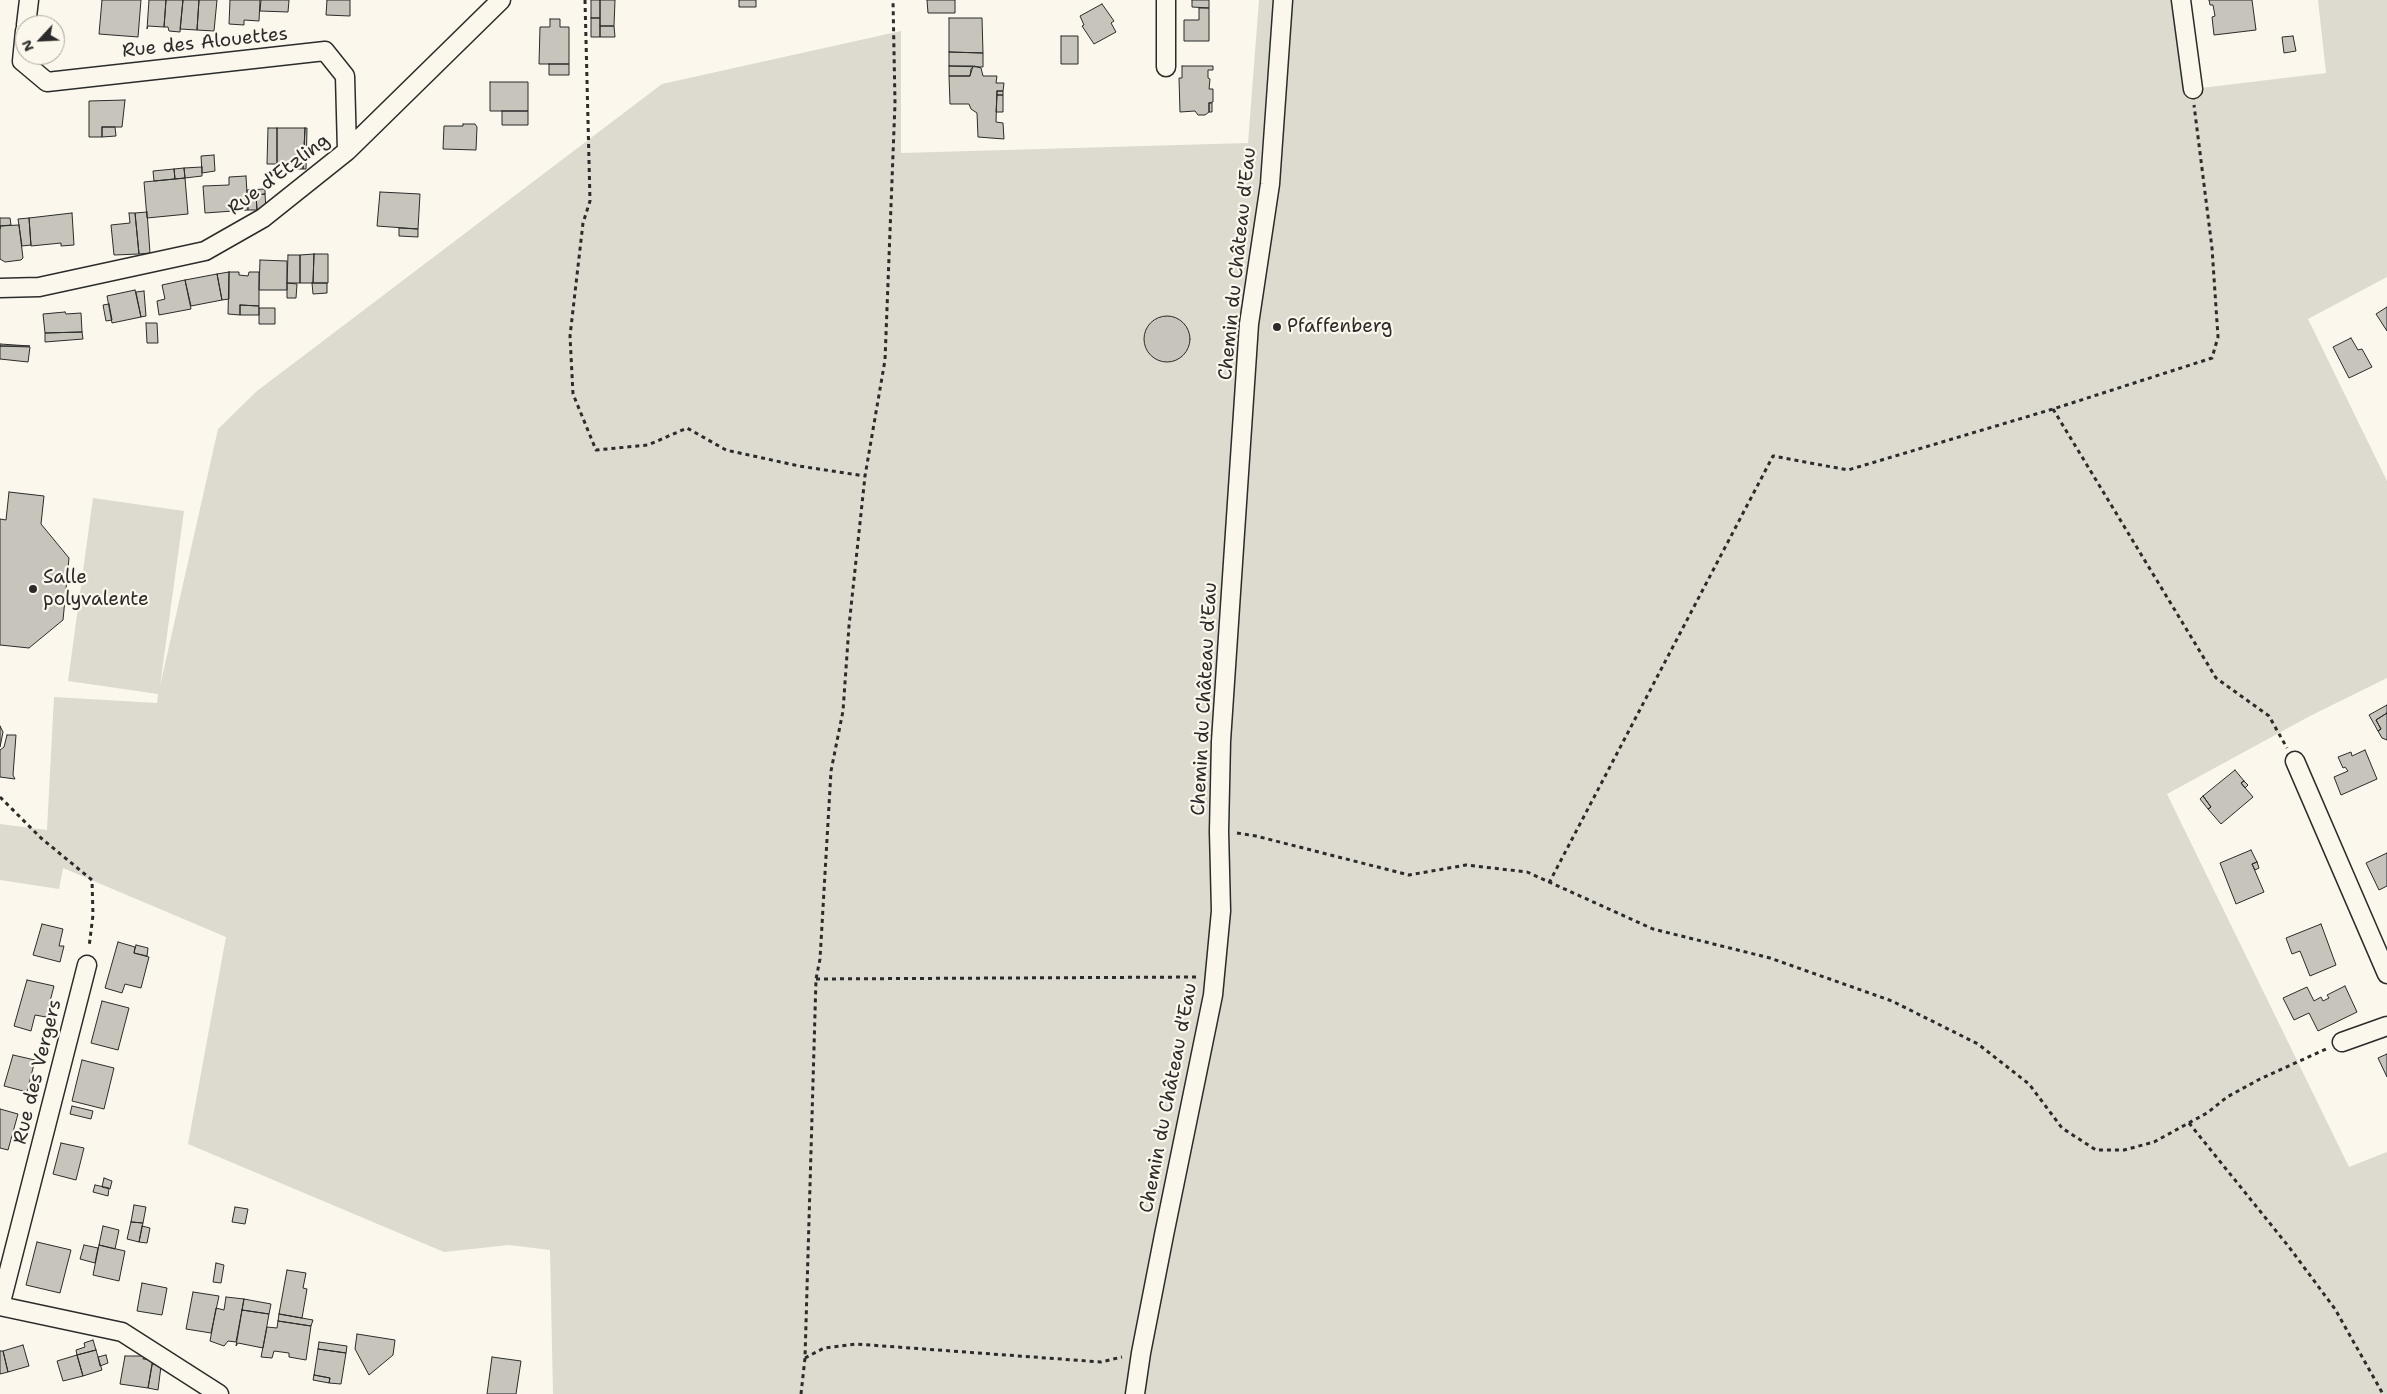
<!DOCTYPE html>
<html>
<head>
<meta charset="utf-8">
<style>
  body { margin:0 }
  #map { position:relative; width:2387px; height:1394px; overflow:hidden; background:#fbf7ec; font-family:"Shantell Sans",sans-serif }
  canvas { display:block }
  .north { position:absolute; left:15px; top:15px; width:50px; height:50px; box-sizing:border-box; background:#fbf7ec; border:1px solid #a8a59f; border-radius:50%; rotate:245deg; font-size:14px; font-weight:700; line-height:20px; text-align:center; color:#2b2b2b }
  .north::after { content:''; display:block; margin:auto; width:18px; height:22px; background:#2b2b2b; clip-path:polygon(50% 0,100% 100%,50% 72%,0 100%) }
</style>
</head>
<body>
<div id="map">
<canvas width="2387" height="1394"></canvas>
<div class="north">N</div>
</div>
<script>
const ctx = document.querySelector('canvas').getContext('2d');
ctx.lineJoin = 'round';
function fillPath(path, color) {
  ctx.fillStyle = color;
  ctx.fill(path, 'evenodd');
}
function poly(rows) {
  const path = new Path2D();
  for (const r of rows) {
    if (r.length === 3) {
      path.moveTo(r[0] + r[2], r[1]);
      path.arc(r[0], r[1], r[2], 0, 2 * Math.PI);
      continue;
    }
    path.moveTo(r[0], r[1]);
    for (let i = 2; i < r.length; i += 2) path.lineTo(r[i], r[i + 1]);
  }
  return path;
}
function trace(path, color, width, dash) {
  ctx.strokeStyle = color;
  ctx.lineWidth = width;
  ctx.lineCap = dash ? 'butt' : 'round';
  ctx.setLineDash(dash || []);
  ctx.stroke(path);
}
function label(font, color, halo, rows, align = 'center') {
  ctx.font = font + ' "Shantell Sans",sans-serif';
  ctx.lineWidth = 4.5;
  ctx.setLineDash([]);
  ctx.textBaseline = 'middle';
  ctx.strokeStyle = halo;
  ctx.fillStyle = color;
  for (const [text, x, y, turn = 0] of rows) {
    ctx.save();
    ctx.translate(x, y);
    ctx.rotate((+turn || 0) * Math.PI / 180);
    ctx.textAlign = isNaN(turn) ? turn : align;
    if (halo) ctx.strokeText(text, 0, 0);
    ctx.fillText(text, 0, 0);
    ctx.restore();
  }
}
fillPath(poly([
  [1259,0,2181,0,2193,89,2326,73,2318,0,2387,0,2387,277,2308,319,2387,481,2387,678,2310,716,2167,794,2349,1167,2387,1152,2387,1394,553,1394,550,1250,509,1245,444,1252,188,1144,226,937,63,868,59,889,0,880,0,824,47,830,54,697,157,703,158,694,68,681,93,498,184,511,160,686,218,429,257,391,662,84,901,31,901,153,1248,143]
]), '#dddad0');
const building = poly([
  [102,0,141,0,138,37,99,34,102,0],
  [149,0,166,0,164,27,148,26,147,29,149,0],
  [166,0,183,0,180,32,169,31,168,27,164,27,166,0],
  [183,0,199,0,197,30,180,29,183,0],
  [199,0,217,0,214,31,197,30,199,0],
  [230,0,260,0,259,21,244,20,244,25,229,24,230,0],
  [261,0,289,0,288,12,260,11,261,0],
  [327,0,350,0,350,16,326,15,327,0],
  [591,0,600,0,600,18,591,18,591,0],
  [600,0,615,0,614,26,600,26,600,0],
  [739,0,756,0,756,7,739,7,739,0],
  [927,0,955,0,955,13,928,13,927,0],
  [1192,0,1209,0,1209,8,1192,7,1192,0],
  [2209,0,2252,0,2256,30,2214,35,2212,17,2215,16,2213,5,2210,5,2209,0],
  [1102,4,1114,21,1111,23,1116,32,1094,44,1082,26,1084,25,1080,16,1102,4],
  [1199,8,1209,8,1209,41,1184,41,1184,20,1199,20,1199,8],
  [591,18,600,18,600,37,591,37,591,18],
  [949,18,982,18,983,53,949,52,949,18],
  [550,19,560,19,560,27,569,27,569,64,539,64,540,27,550,27,550,19],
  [600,26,614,26,615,37,600,37,600,26],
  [1061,36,1078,36,1078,64,1061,64,1061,36],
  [2293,36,2296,51,2284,53,2282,37,2293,36],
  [949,52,983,53,983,67,949,66,949,52],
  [549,64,569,64,569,75,549,75,549,64],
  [949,66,973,66,970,76,949,76,949,66],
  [974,66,981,68,983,76,997,76,996,83,1004,83,1003,91,997,91,996,122,1003,123,1004,139,978,137,977,113,971,109,969,104,950,104,949,76,970,76,971,69,974,66],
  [1182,66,1213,66,1213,70,1208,70,1208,78,1210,79,1209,89,1213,89,1213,102,1209,103,1209,112,1205,115,1198,115,1195,111,1180,112,1179,78,1182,78,1182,66],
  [490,82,528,82,528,111,490,111,490,82],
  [997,91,1003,91,1003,95,997,95,997,91],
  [997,95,1003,95,1003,112,996,112,997,95],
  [125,100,122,127,102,127,102,137,89,137,89,101,125,100],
  [1209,103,1212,103,1212,112,1209,112,1209,103],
  [502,111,528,111,528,125,502,125,502,111],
  [463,124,475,124,477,127,476,150,443,149,444,126,463,126,463,124],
  [102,127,115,127,116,136,102,137,102,127],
  [268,128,277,128,277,164,267,164,268,128],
  [277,128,305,128,303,169,294,169,294,164,277,164,277,128],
  [305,128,307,128,306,169,303,169,305,128],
  [214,155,215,171,202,173,201,156,214,155],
  [202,167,202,176,185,178,184,168,202,167],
  [184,168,185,178,175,179,174,169,184,168],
  [174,169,175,179,154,181,153,171,174,169],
  [246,176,248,210,205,213,203,186,229,185,229,177,246,176],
  [185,178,188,214,147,218,144,182,185,178],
  [265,189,265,194,256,195,257,210,248,210,247,190,265,189],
  [380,192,420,194,418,229,377,226,380,192],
  [265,194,266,210,257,211,256,195,265,194],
  [147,212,150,253,139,254,135,213,147,212],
  [72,213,74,245,61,246,61,243,31,246,29,218,72,213],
  [129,213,135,213,139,254,114,255,111,225,130,223,129,213],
  [0,218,10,218,11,225,0,226,0,229,0,218],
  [29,218,31,245,22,246,18,219,29,218],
  [19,225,23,258,21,260,5,262,0,259,0,226,19,225],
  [399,228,418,229,418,237,399,236,399,228],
  [314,254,313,283,300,283,300,255,314,254],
  [314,254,328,254,328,283,313,283,314,254],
  [288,255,300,255,300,283,287,283,288,255],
  [260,260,287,261,287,290,259,290,260,260],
  [229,272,239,272,239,275,248,276,249,272,259,272,259,306,240,305,240,315,228,314,229,272],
  [229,272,229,299,222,300,217,274,229,272],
  [217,274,222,300,191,306,185,280,217,274],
  [185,280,191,309,159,315,157,301,165,299,162,285,185,280],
  [287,283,297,284,296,298,287,298,287,283],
  [312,283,327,283,327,293,313,294,312,283],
  [135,290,141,317,112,323,107,296,135,290],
  [144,291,146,316,141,317,136,292,144,291],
  [109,304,112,320,106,321,103,305,109,304],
  [240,305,259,306,259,315,240,315,240,305],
  [2387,307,2387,331,2376,314,2387,307],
  [259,308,275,308,275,324,259,324,259,308],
  [65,312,66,314,81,313,82,332,45,333,43,314,65,312],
  [1167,339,23],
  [146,323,157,323,158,343,147,343,146,323],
  [82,332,83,339,45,342,45,333,82,332],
  [2351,338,2358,350,2362,349,2372,367,2349,378,2333,347,2351,338],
  [0,344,30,346,0,346,0,344],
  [0,346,30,347,28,362,0,359,0,346],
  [9,492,44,496,41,524,69,558,63,620,29,648,0,645,0,519,6,520,9,492],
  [2387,705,2387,713,2376,720,2381,729,2378,731,2369,715,2387,705],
  [2387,713,2387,740,2382,738,2378,731,2381,729,2376,720,2387,713],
  [0,726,3,732,0,747,0,726],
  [7,735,16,735,13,775,15,779,0,777,0,750,4,747,7,735],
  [2365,750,2377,779,2341,795,2334,777,2348,771,2345,767,2343,768,2338,757,2351,752,2352,756,2365,750],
  [2235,770,2244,781,2241,783,2253,797,2221,824,2208,809,2211,807,2203,796,2235,770],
  [2244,781,2248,785,2245,788,2241,783,2244,781],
  [2203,796,2211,807,2208,809,2200,799,2203,796],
  [2251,850,2257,862,2252,864,2264,892,2236,904,2220,863,2251,850],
  [2387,853,2387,886,2379,890,2366,863,2387,853],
  [2257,862,2259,868,2255,870,2252,864,2257,862],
  [42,924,63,929,59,946,64,946,60,962,33,955,42,924],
  [2321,924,2336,965,2310,976,2300,951,2292,954,2286,938,2321,924],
  [118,942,135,947,134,953,149,957,141,988,125,984,122,993,105,988,118,942],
  [136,945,148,948,147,956,134,953,136,945],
  [27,980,54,986,46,1017,35,1015,31,1031,14,1026,27,980],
  [2345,986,2357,1012,2318,1031,2309,1013,2294,1020,2283,998,2307,987,2314,1001,2321,997,2323,1001,2329,998,2327,995,2345,986],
  [102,1001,129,1008,118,1050,91,1043,102,1001],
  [2387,1054,2387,1077,2378,1058,2387,1054],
  [13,1055,35,1060,27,1092,4,1086,13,1055],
  [82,1060,114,1068,104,1109,72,1101,82,1060],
  [72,1106,93,1111,91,1119,70,1114,72,1106],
  [0,1109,18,1114,8,1150,0,1148,0,1109],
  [61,1143,84,1148,76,1180,53,1174,61,1143],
  [104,1178,112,1181,110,1189,102,1187,104,1178],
  [95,1185,109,1188,108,1196,93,1192,95,1185],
  [134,1205,146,1207,143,1223,131,1222,134,1205],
  [235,1207,248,1209,245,1224,232,1222,235,1207],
  [131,1222,143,1223,139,1242,127,1239,131,1222],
  [103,1226,119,1230,115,1249,99,1245,103,1226],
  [142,1226,150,1228,147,1243,139,1242,142,1226],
  [37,1242,71,1250,60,1293,26,1285,37,1242],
  [84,1245,98,1248,95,1263,80,1259,84,1245],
  [99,1245,125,1251,119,1281,93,1275,99,1245],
  [216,1263,224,1265,221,1283,213,1282,216,1263],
  [287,1270,306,1273,303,1288,307,1289,302,1318,279,1314,287,1270],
  [142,1283,167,1288,162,1315,137,1311,142,1283],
  [193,1292,219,1296,211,1333,186,1329,193,1292],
  [226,1297,244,1299,236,1342,228,1341,224,1346,210,1341,216,1308,224,1310,226,1297],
  [244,1299,271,1304,269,1314,242,1310,244,1299],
  [242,1310,269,1314,263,1348,238,1343,236,1346,242,1310],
  [279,1314,313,1320,311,1326,278,1321,279,1314],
  [278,1321,311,1326,306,1360,289,1357,289,1353,274,1351,272,1358,261,1357,267,1327,277,1328,278,1321],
  [357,1334,395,1340,393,1355,369,1375,355,1349,357,1334],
  [93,1340,96,1350,77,1355,76,1350,85,1347,84,1343,93,1340],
  [319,1342,347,1346,346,1353,318,1349,319,1342],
  [23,1345,29,1366,8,1372,3,1351,23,1345],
  [318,1349,346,1353,341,1384,329,1383,330,1378,314,1375,318,1349],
  [96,1350,102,1370,83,1376,77,1355,96,1350],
  [0,1351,3,1351,8,1372,0,1374,0,1351],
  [77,1355,83,1376,63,1381,57,1361,77,1355],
  [106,1355,108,1363,100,1366,98,1357,106,1355],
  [125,1356,144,1356,143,1359,153,1360,148,1388,120,1384,125,1356],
  [492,1357,521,1361,516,1394,487,1394,492,1357],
  [152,1364,161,1366,158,1390,148,1388,152,1364],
  [314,1375,330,1378,329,1383,313,1380,314,1375]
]);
fillPath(building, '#c7c4bc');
trace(building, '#2b2b2b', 1);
const street = poly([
  [2181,0,2193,89],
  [26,25,29,0],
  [25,31,22,61,47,82,325,51,345,76,347,151],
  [1166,67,1166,0],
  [0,288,39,287,205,251,263,218,347,151,501,0],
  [2295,761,2387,974],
  [2342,1042,2387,1026],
  [0,1306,87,965],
  [0,1306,122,1332,219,1394],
  [1135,1394,1141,1353,1164,1235,1213,995,1221,911,1219,831,1221,741,1249,324,1270,184,1283,0]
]);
trace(street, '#2b2b2b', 21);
trace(poly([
  [585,0,590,201,583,223,570,336,573,394,596,450,648,445,687,428,726,450,799,466,865,476],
  [2053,409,2216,678,2269,716,2287,748],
  [0,797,41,838,92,880,93,915,89,947],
  [1237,833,1256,836,1409,875,1466,865,1527,872,1653,929,1770,958,1892,1001,1978,1044,2029,1084,2062,1128,2096,1150,2124,1150,2154,1142,2207,1113,2227,1097,2260,1079,2326,1049],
  [1549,883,1773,456,1848,470,2053,409,2212,358,2218,337,2212,248,2194,105],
  [816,979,1197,977],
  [2189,1123,2289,1247,2335,1309,2383,1394],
  [805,1358,824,1348,856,1344,1101,1362,1122,1357],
  [801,1394,805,1358,816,979,820,959,831,771,843,711,849,626,865,476,885,360,895,103,893,0]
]), '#2b2b2b', 3, [4, 4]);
trace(street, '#fbf7ec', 18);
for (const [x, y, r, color] of [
  [1277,327,5,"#2b2b2b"],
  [33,589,5,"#2b2b2b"]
]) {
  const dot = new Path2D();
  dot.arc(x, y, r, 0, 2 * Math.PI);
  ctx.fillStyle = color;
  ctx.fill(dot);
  trace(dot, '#fbf7ec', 2);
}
label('19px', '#2b2b2b', '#fbf7ec', [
  ["Rue des Alouettes",205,43,-6],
  ["Rue d'Etzling",279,175,-37],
  ["Chemin du Château d'Eau",1238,264,-84],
  ["Chemin du Château d'Eau",1205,699,-87],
  ["Rue des Vergers",38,1072,-76],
  ["Chemin du Château d'Eau",1169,1098,-79]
]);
label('19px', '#2b2b2b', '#fbf7ec', [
  ["Pfaffenberg",1287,327],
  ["Salle",43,578],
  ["polyvalente",43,600]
], 'left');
</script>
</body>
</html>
